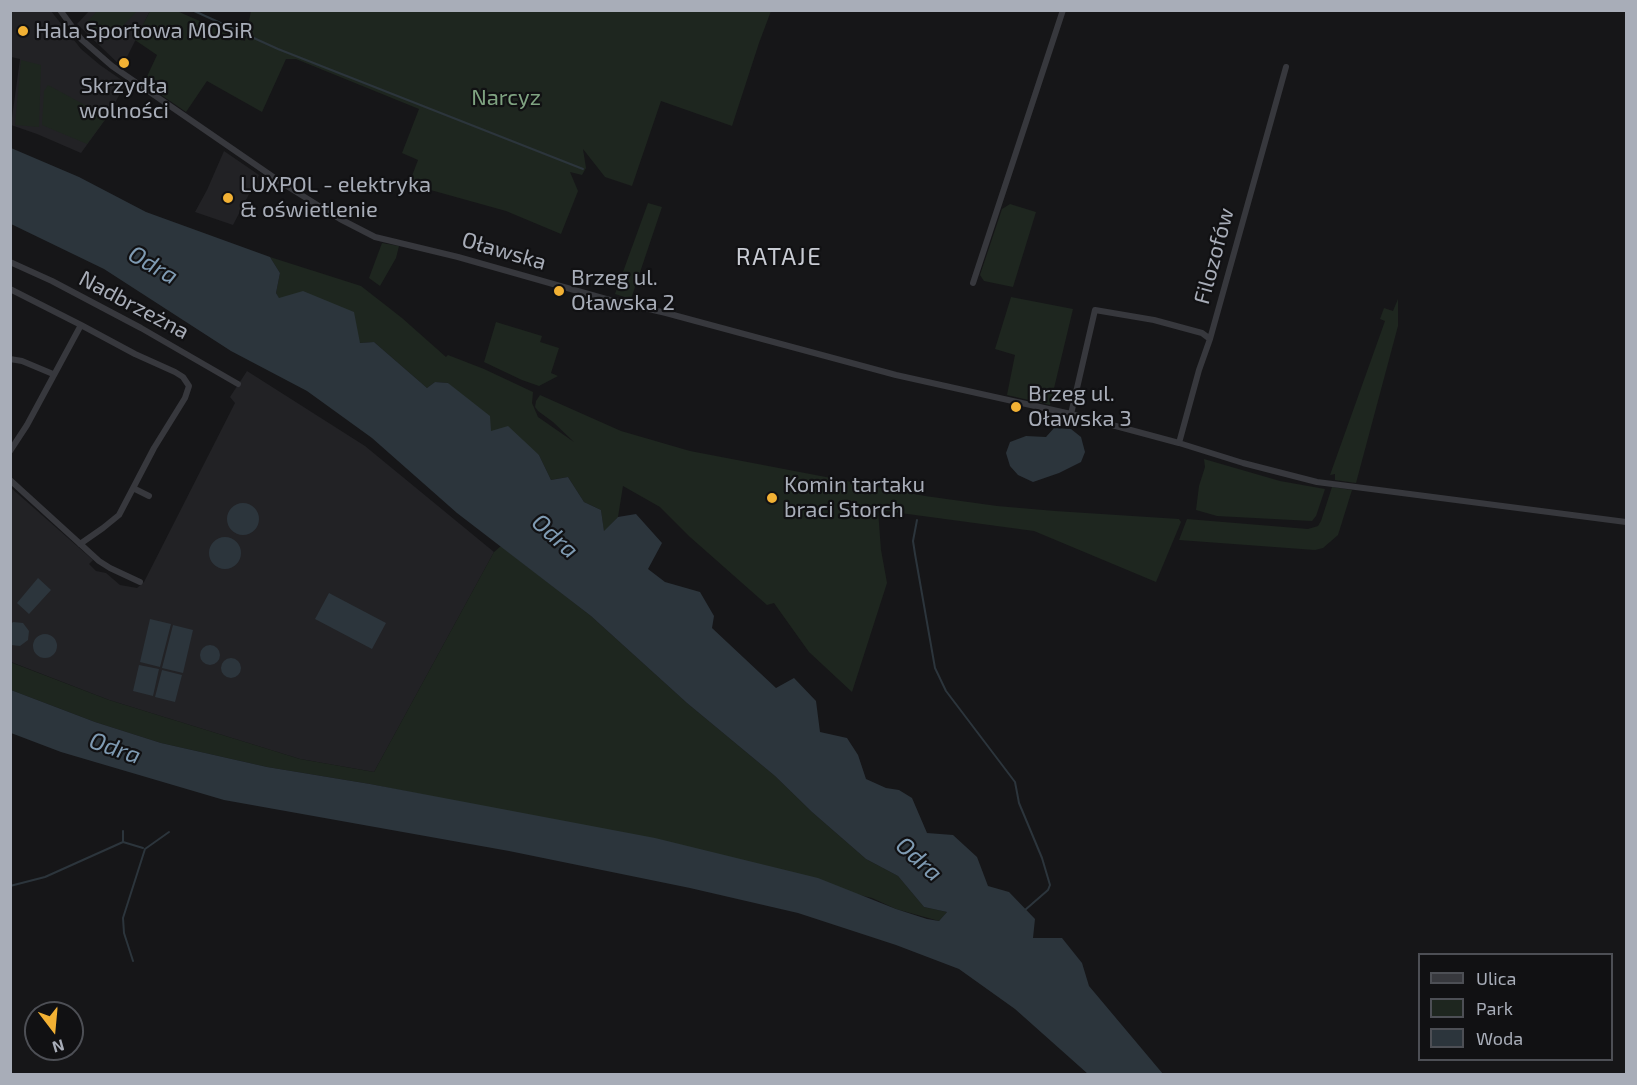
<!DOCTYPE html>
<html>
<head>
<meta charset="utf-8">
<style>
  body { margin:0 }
  #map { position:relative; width:1637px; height:1085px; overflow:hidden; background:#161618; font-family:"Exo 2",sans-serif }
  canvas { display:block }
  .frame { position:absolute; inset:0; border:12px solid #a8adb8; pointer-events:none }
  .legend { position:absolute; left:1418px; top:953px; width:195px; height:108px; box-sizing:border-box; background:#111113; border:2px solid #4d4f55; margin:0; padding:8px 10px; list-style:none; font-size:18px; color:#a8adb8 }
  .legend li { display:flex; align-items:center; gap:12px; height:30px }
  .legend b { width:30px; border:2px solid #4d4f55 }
  .north { position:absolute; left:24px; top:1001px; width:60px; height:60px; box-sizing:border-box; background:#111113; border:2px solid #4d4f55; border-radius:50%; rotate:164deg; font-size:16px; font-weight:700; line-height:24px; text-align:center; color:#a8adb8 }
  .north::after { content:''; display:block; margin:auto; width:21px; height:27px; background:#f2b134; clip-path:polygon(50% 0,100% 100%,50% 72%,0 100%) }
</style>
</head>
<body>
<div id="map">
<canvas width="1637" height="1085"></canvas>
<div class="frame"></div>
<ul class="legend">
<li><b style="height:8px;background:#37383d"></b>Ulica</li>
<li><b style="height:16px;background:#1e261f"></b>Park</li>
<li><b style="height:16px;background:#2c353c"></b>Woda</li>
</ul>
<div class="north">N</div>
</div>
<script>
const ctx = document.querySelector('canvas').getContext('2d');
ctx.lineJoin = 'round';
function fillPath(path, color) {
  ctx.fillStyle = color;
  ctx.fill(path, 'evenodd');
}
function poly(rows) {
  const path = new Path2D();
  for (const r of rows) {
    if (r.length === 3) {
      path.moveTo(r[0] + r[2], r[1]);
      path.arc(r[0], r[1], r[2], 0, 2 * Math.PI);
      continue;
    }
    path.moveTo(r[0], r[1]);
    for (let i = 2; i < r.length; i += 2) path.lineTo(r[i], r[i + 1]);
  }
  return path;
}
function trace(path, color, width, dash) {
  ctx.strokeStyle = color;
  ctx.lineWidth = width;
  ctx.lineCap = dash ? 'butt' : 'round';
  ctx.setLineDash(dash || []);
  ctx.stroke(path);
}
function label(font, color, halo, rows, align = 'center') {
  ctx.font = font + ' "Exo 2",sans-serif';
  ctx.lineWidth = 4.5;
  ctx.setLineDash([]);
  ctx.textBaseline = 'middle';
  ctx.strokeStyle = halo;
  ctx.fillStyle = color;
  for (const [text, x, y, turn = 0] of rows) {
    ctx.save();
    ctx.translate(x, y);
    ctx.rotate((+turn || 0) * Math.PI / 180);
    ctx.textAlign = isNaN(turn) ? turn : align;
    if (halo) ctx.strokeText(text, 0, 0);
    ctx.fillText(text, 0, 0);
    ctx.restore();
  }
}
fillPath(poly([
  [10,11,51,11,81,49,100,65,126,83,107,117,81,153,37,134,11,125,20,59,11,57],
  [89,11,150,11,122,67,77,24],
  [224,151,259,175,233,225,195,212,207,190],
  [247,371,365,446,494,552,374,772,300,759,109,700,11,662,10,487,93,560,89,564,96,571,106,573,120,585,137,588,144,582,235,403,230,397]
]), '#222225');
fillPath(poly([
  [97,11,97,10,137,11,108,41,87,22],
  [150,11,177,11,245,41,251,11,771,11,759,43,732,126,661,101,632,186,605,177,583,149,586,168,582,175,570,172,578,191,561,234,506,211,409,184,418,160,402,153,419,109,296,59,286,59,262,112,207,81,186,112,144,83,157,55,135,40],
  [21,60,41,65,39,127,15,125],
  [48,85,107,117,87,144,42,125,44,91],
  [648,203,662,207,631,299,615,294],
  [1010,204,1036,212,1013,287,984,281,980,275,1002,209],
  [382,243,399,246,396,258,380,286,369,278],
  [270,257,361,286,402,318,446,357,448,355,484,369,533,392,532,403,538,417,574,442,553,422,538,411,535,407,536,401,540,395,621,431,690,451,925,496,997,506,1055,511,1179,519,1181,522,1156,582,1034,531,878,510,881,550,887,583,852,692,809,652,774,603,767,605,690,537,660,507,623,486,618,517,604,532,601,510,584,502,568,477,551,480,539,455,490,431,448,383,435,382,427,388,374,342,360,343,279,299,276,293,280,273],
  [1011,297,1073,309,1050,405,1007,395,1015,355,995,349],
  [1398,299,1398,326,1356,483,1335,480,1335,474,1330,475,1385,321,1380,319,1384,308,1393,311],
  [496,322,542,336,540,342,559,348,551,373,558,376,539,386,522,380,484,362],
  [1204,459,1280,481,1325,489,1316,516,1312,521,1217,516,1196,510,1199,486,1205,467],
  [1332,487,1352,490,1338,535,1323,548,1315,550,1179,540,1187,519,1308,529,1318,526,1321,521],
  [501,546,591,616,687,703,775,776,812,812,866,859,898,876,924,907,947,912,939,921,896,909,872,898,498,810,370,784,267,767,161,743,95,722,11,690,10,662,109,700,300,759,374,772,494,552]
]), '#1e261f');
fillPath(poly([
  [11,148,79,177,146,212,270,257,280,273,276,293,279,298,303,291,354,312,360,343,374,342,427,388,435,382,448,383,490,416,491,431,508,426,539,455,551,480,568,477,584,502,601,510,604,531,618,517,636,514,662,543,648,569,665,582,700,592,714,616,712,628,776,688,794,678,816,701,820,732,847,738,858,755,866,779,886,788,899,790,912,798,927,833,953,835,977,857,988,886,1009,892,1035,919,1033,938,1062,938,1082,963,1089,986,1163,1074,1088,1074,1015,1009,959,969,896,945,798,913,690,888,509,851,224,800,61,752,11,733,11,690,95,722,161,743,267,767,370,784,655,838,818,878,896,909,927,919,939,921,947,912,924,907,898,876,866,859,812,812,775,776,687,703,591,616,457,513,372,438,307,391,231,351,104,269,11,224],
  [1054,428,1071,429,1081,437,1085,452,1081,462,1059,473,1033,482,1018,475,1010,466,1006,453,1010,442,1026,436,1046,437],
  [243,519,16],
  [225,553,16],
  [38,578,51,590,29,614,17,603],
  [329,593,386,623,372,649,315,619],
  [150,619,171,624,160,667,140,662],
  [13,622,23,623,29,631,28,640,20,646,11,645,11,624],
  [173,625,193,630,183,673,162,668],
  [45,646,12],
  [210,655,10],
  [231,668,10],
  [139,665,159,669,153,696,133,691],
  [162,670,182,675,175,702,155,697]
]), '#2c353c');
trace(poly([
  [192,10,278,49,583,169],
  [917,520,913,541,915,554,935,668,946,691,1015,782,1019,803,1042,858,1050,885,1048,890,1025,910],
  [123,842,143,848],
  [10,886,45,877,123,842,123,831],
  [133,961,124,933,123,918,145,849,169,832]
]), '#2c353c', 2);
trace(poly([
  [60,10,81,39,112,66,282,183,340,219,375,237,458,257,606,299,666,313,896,375,1071,414,1179,443,1243,463,1317,482,1626,522],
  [10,262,52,281,141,328,238,384],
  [973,283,1063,10],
  [10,289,81,325,27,425,10,451],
  [10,359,22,361,53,374],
  [1071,414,1095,310,1154,320,1202,333,1210,339],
  [1179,443,1199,370,1210,339,1286,67],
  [10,480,99,561,110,568,140,582],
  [133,488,149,496],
  [80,544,103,528,119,515,154,448,185,398,189,386,183,377,175,372,135,354,81,325]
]), '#37383d', 6);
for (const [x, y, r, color] of [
  [23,31,6,"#f2b134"],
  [124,63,6,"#f2b134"],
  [228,198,6,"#f2b134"],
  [559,291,6,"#f2b134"],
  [1016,407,6,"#f2b134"],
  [772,498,6,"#f2b134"]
]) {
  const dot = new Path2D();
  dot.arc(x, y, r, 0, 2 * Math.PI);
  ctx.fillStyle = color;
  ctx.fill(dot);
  trace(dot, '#111113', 2);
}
label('22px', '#a8adb8', '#111113', [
  ["Hala Sportowa MOSiR",35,31],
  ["Skrzydła",124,86,"center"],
  ["wolności",124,111,"center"],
  ["LUXPOL - elektryka",240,185],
  ["& oświetlenie",240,210],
  ["Brzeg ul.",571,278],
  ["Oławska 2",571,303],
  ["Brzeg ul.",1028,394],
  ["Oławska 3",1028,419],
  ["Komin tartaku",784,485],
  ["braci Storch",784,510]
], 'left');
label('22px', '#7fa381', '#111113', [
  ["Narcyz",506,98]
]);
label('22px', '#a8adb8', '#111113', [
  ["Oławska",504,251,16],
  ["Filozofów",1214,256,-75],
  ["Nadbrzeżna",134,305,28]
]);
ctx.letterSpacing = '1.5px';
label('24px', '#c9ccd4', '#111113', [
  ["RATAJE",779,257]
]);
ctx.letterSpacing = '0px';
label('italic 24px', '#7f9bb3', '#111113', [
  ["Odra",153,265,30],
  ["Odra",555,536,42],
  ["Odra",115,748,19],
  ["Odra",919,859,42]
]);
</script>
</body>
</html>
